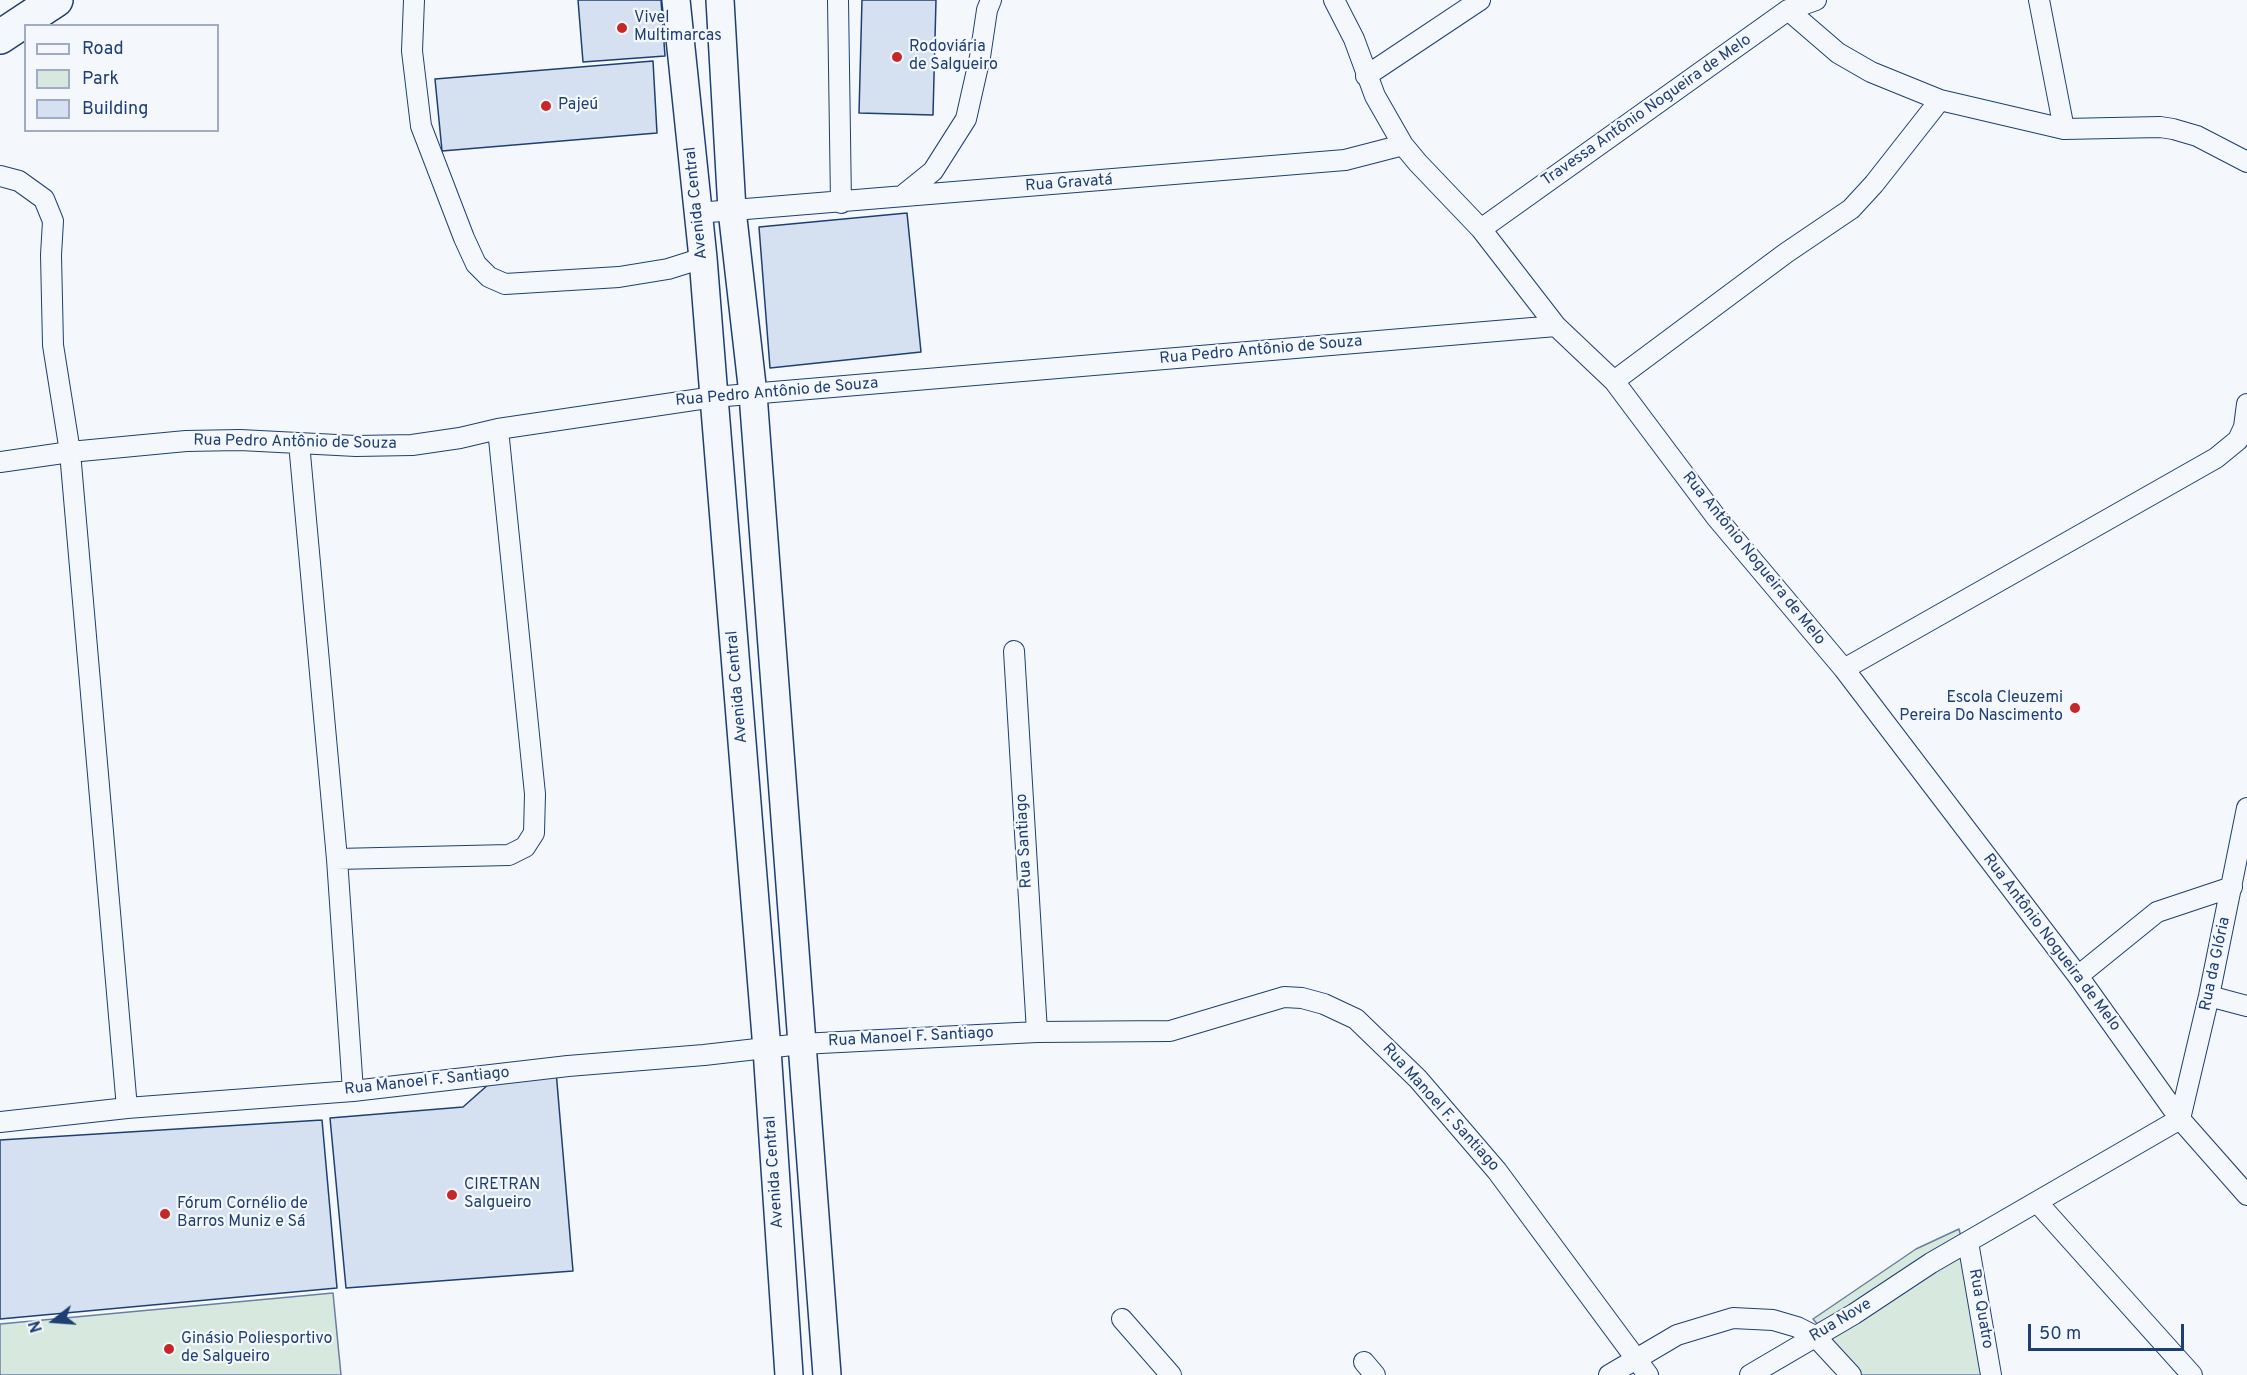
<!DOCTYPE html>
<html>
<head>
<meta charset="utf-8">
<style>
  body { margin:0 }
  #map { position:relative; width:2247px; height:1375px; overflow:hidden; background:#f4f7fb; font-family:Overpass,sans-serif }
  canvas { display:block }
  .legend { position:absolute; left:24px; top:24px; width:195px; height:108px; box-sizing:border-box; background:#f4f7fb; border:2px solid #9eadc5; margin:0; padding:8px 10px; list-style:none; font-size:18px; color:#1d3f73 }
  .legend li { display:flex; align-items:center; gap:12px; height:30px }
  .legend b { width:30px; border:2px solid #9eadc5 }
  .north { position:absolute; left:24px; top:1291px; width:60px; height:60px; -webkit-text-stroke:4px #f4f7fb; paint-order:stroke; rotate:253deg; font-size:16px; font-weight:700; line-height:24px; text-align:center; color:#1d3f73 }
  .north::after { content:''; display:block; margin:auto; width:21px; height:27px; background:#1d3f73; clip-path:polygon(50% 0,100% 100%,50% 72%,0 100%) }
  .scale { position:absolute; left:2028px; top:1324px; width:156px; height:27px; box-sizing:border-box; border:3px solid #1d3f73; border-top:0; padding-left:8px; font-size:18px; line-height:21px; white-space:nowrap; color:#1d3f73; -webkit-text-stroke:4px #f4f7fb; paint-order:stroke }
</style>
</head>
<body>
<div id="map">
<canvas width="2247" height="1375"></canvas>
<ul class="legend">
<li><b style="height:8px;background:#f4f7fb"></b>Road</li>
<li><b style="height:16px;background:#d7e8df"></b>Park</li>
<li><b style="height:16px;background:#d5e0f0"></b>Building</li>
</ul>
<div class="north">N</div>
<div class="scale">50 m</div>
</div>
<script>
const ctx = document.querySelector('canvas').getContext('2d');
ctx.lineJoin = 'round';
function fillPath(path, color) {
  ctx.fillStyle = color;
  ctx.fill(path, 'evenodd');
}
function poly(rows) {
  const path = new Path2D();
  for (const r of rows) {
    path.moveTo(r[0], r[1]);
    for (let i = 2; i < r.length; i += 2) path.lineTo(r[i], r[i + 1]);
  }
  return path;
}
function trace(path, color, width, dash) {
  ctx.strokeStyle = color;
  ctx.lineWidth = width;
  ctx.lineCap = dash ? 'butt' : 'round';
  ctx.setLineDash(dash || []);
  ctx.stroke(path);
}
function label(font, color, halo, rows, align = 'center') {
  ctx.font = font + ' Overpass,sans-serif';
  ctx.lineWidth = 4.5;
  ctx.setLineDash([]);
  ctx.textBaseline = 'middle';
  ctx.strokeStyle = halo;
  ctx.fillStyle = color;
  for (const [text, x, y, turn = 0] of rows) {
    ctx.save();
    ctx.translate(x, y);
    ctx.rotate((+turn || 0) * Math.PI / 180);
    ctx.textAlign = isNaN(turn) ? turn : align;
    if (halo) ctx.strokeText(text, 0, 0);
    ctx.fillText(text, 0, 0);
    ctx.restore();
  }
}
const green = poly([
  [1959,1229,1993,1375,1861,1375,1813,1319,1916,1249,1959,1229],
  [333,1293,341,1375,0,1375,0,1324,333,1293]
]);
fillPath(green, '#d7e8df');
trace(green, '#687fa3', 1.5);
const building = poly([
  [578,0,661,0,665,56,583,62,578,0],
  [862,0,936,0,933,115,859,113,862,0],
  [653,61,657,133,442,151,435,79,653,61],
  [907,213,921,352,770,368,759,227,907,213],
  [556,1071,573,1271,346,1288,330,1118,463,1107,498,1076,556,1071],
  [322,1120,337,1288,0,1319,0,1140,322,1120]
]);
fillPath(building, '#d5e0f0');
trace(building, '#1d3f73', 1.5);
const street = poly([
  [414,0,412,51,421,126,464,238,476,264,489,277,505,284,619,277,668,269,703,258],
  [838,0,841,203],
  [1334,0,1354,39,1375,96,1403,145,1418,163,1481,229,1556,326,1614,381,1716,517,1844,669,2078,976,2180,1119,2247,1195],
  [2039,0,2064,129],
  [1788,10,1838,53,1871,72,1940,100,2064,129,2160,127,2173,129,2197,136,2247,162],
  [1366,76,1480,0],
  [0,176,19,181,44,199,53,221,51,255,53,345,70,452,127,1108],
  [902,196,933,171,966,119,980,57,987,10,991,0],
  [697,213,1345,160,1403,145],
  [1481,229,1788,10,1816,0],
  [1614,381,1786,253,1851,209,1874,184,1940,100],
  [299,443,337,859,353,1091],
  [0,462,70,452,186,441,240,440,356,446,412,445,460,438,498,429,714,397,1556,326],
  [1014,651,1037,1032],
  [1844,669,2216,458,2238,440,2244,427,2247,404],
  [337,859,509,855,525,847,534,833,535,794,498,429],
  [2078,976,2157,912,2232,887],
  [2209,996,2247,1006],
  [2180,1119,2209,996,2247,808],
  [0,1122,127,1108,353,1091,568,1066,704,1055,801,1044,1037,1032,1170,1031,1284,997,1302,998,1324,1004,1356,1019,1418,1079,1497,1171,1648,1375],
  [2037,1202,2192,1375],
  [1968,1242,1991,1375],
  [1122,1319,1171,1375],
  [1364,1362,1375,1375],
  [1609,1375,1677,1335,1733,1318,1773,1320,1797,1327,1815,1336,1851,1375],
  [1750,1375,1854,1314,1931,1263,2180,1119]
]);
const secondary = poly([
  [676,0,703,258,714,397,767,1049,789,1375],
  [720,0,732,210,753,394,827,1375]
]);
const highway = poly([
  [0,37,56,0]
]);
trace(street, '#1d3f73', 22);
trace(secondary, '#1d3f73', 30);
trace(highway, '#1d3f73', 36);
trace(street, '#f4f7fb', 20);
trace(secondary, '#f4f7fb', 27);
trace(highway, '#f4f7fb', 33);
for (const [x, y, r, color] of [
  [622,28,6,"#c62828"],
  [897,57,6,"#c62828"],
  [546,106,6,"#c62828"],
  [2075,708,6,"#c62828"],
  [452,1195,6,"#c62828"],
  [165,1214,6,"#c62828"],
  [169,1349,6,"#c62828"]
]) {
  const dot = new Path2D();
  dot.arc(x, y, r, 0, 2 * Math.PI);
  ctx.fillStyle = color;
  ctx.fill(dot);
  trace(dot, '#f4f7fb', 2);
}
label('16px', '#1d3f73', '#f4f7fb', [
  ["Vivel",634,19],
  ["Multimarcas",634,37],
  ["Rodoviária",909,48],
  ["de Salgueiro",909,66],
  ["Pajeú",558,106],
  ["Escola Cleuzemi",2063,699,"right"],
  ["Pereira Do Nascimento",2063,717,"right"],
  ["CIRETRAN",464,1186],
  ["Salgueiro",464,1204],
  ["Fórum Cornélio de",177,1205],
  ["Barros Muniz e Sá",177,1223],
  ["Ginásio Poliesportivo",181,1340],
  ["de Salgueiro",181,1358]
], 'left');
label('16px', '#1d3f73', '#f4f7fb', [
  ["Travessa Antônio Nogueira de Melo",1647,111,-35],
  ["Rua Gravatá",1069,184,-4],
  ["Avenida Central",697,203,-96],
  ["Rua Pedro Antônio de Souza",1261,351,-5],
  ["Rua Pedro Antônio de Souza",777,393,-5],
  ["Rua Pedro Antônio de Souza",295,443,1],
  ["Rua Antônio Nogueira de Melo",1753,559,51],
  ["Avenida Central",738,687,-95],
  ["Rua Santiago",1025,841,-93],
  ["Rua Antônio Nogueira de Melo",2051,943,53],
  ["Rua da Glória",2216,964,-78],
  ["Rua Manoel F. Santiago",911,1038,-3],
  ["Rua Manoel F. Santiago",427,1082,-6],
  ["Rua Manoel F. Santiago",1440,1108,48],
  ["Avenida Central",775,1172,-94],
  ["Rua Quatro",1980,1309,80],
  ["Rua Nove",1841,1321,-31]
]);
</script>
</body>
</html>
